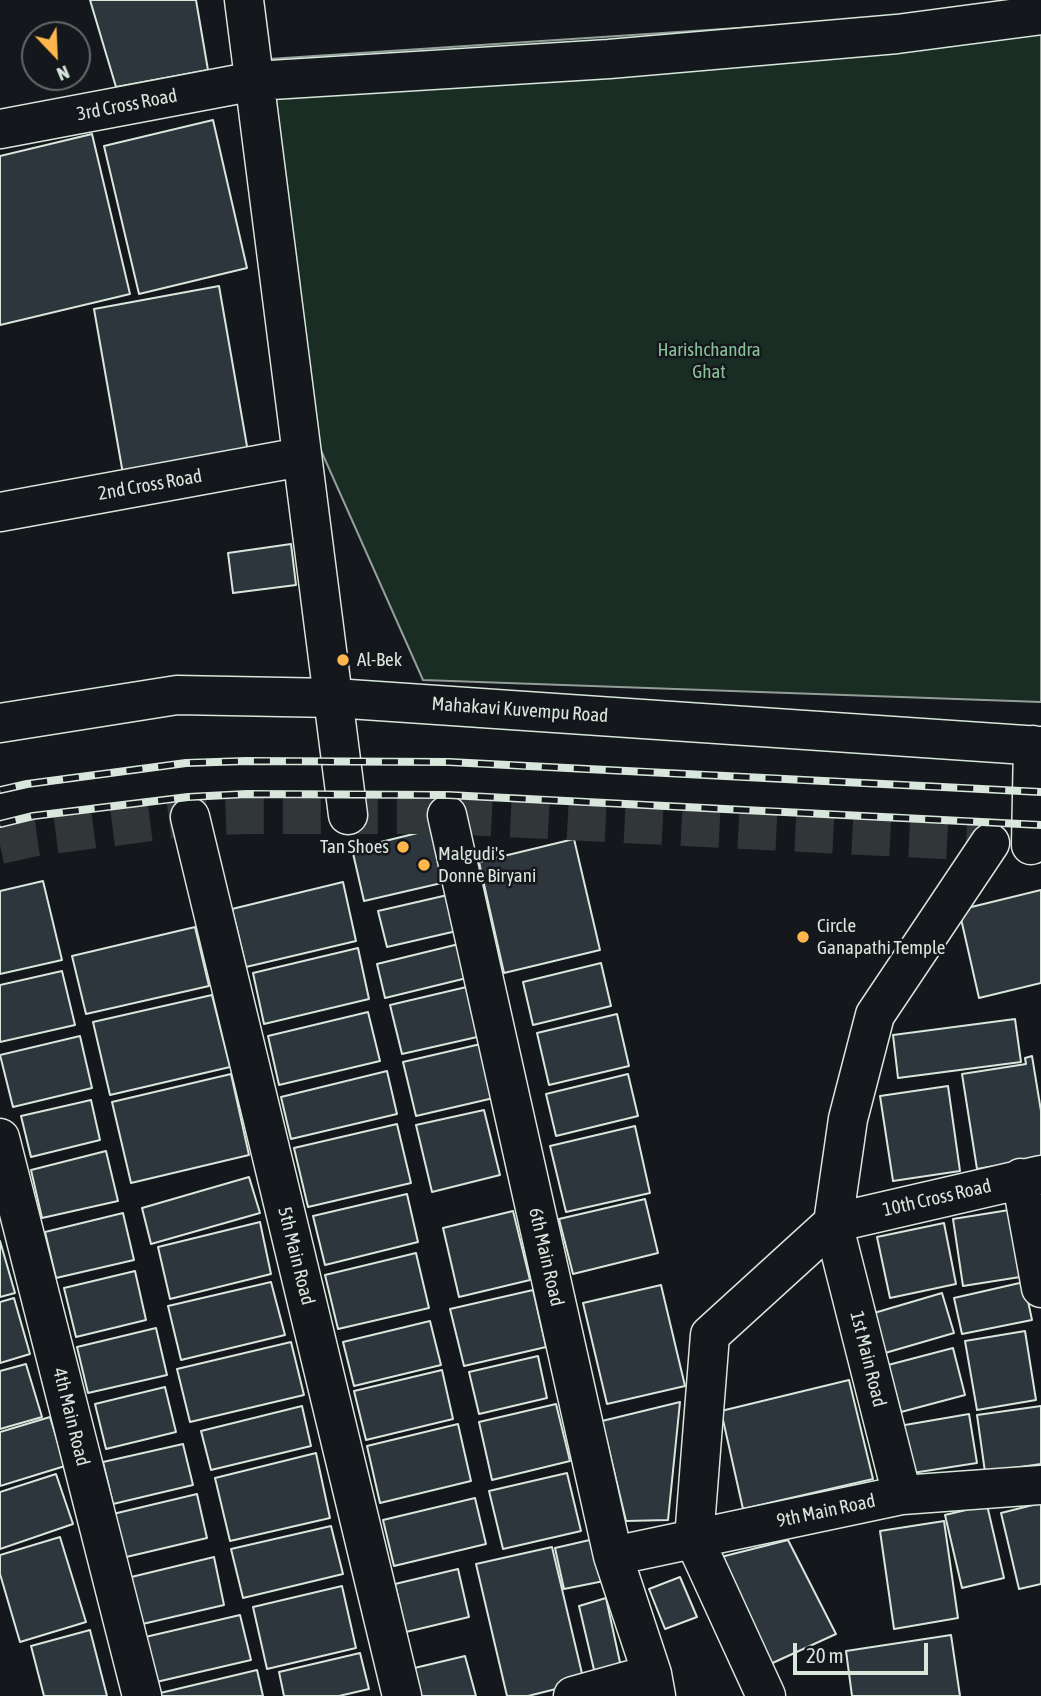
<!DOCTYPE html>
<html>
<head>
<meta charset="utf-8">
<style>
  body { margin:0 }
  #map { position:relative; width:1041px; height:1696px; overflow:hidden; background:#14181c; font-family:"Asap Condensed",sans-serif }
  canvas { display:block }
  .north { position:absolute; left:21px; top:21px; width:70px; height:70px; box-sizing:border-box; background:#14181c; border:2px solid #626a69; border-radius:50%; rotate:157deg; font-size:19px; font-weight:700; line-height:28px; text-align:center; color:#d8e6dc }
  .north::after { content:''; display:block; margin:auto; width:24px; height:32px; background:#ffb74d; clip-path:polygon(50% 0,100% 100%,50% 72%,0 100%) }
  .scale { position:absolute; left:793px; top:1643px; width:135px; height:32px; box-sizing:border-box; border:4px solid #d8e6dc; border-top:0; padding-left:9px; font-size:21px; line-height:24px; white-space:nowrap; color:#d8e6dc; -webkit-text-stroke:5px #14181c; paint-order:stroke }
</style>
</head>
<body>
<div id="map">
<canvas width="1041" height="1696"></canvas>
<div class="north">N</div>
<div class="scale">20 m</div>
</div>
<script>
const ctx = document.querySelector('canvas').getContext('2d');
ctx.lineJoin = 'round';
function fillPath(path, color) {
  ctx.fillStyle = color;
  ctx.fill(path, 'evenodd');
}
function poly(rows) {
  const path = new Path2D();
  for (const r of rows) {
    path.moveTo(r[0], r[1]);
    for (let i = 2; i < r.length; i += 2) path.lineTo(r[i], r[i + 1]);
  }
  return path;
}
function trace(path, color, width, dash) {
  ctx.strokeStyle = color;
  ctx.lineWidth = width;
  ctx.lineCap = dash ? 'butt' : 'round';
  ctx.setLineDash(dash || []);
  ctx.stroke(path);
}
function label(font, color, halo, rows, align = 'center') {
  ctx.font = font + ' "Asap Condensed",sans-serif';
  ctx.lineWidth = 5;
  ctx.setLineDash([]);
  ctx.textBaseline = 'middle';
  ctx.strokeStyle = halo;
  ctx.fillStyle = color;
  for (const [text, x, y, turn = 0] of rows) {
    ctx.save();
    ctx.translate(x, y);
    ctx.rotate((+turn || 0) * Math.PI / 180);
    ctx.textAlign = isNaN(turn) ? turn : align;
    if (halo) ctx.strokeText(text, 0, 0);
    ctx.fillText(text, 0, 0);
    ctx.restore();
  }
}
const green = poly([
  [1041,8,1041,702,423,680,319,446,269,59,1041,8]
]);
fillPath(green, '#1a2d24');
trace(green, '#939e99', 2);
const building = poly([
  [90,0,196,0,208,70,116,87,90,0],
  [213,120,247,268,139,294,104,146,213,120],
  [92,134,130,294,0,325,0,156,92,134],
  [219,286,248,452,123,474,94,309,219,286],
  [291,544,296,585,233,593,228,553,291,544],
  [434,829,446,882,364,901,352,849,434,829],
  [574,839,600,950,504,973,479,862,574,839],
  [43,881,62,960,0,974,0,891,43,881],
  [343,882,356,941,246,967,232,909,343,882],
  [1041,890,1041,983,979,998,959,910,1041,890],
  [452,894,461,930,387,947,378,911,452,894],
  [195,927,209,986,86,1014,72,956,195,927],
  [463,943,471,977,385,998,377,964,463,943],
  [358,948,369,999,264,1024,253,973,358,948],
  [601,963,611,1006,533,1025,523,982,601,963],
  [62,971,75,1025,0,1042,0,985,62,971],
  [475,985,486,1035,402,1054,390,1005,475,985],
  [212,995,230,1067,110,1095,93,1022,212,995],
  [368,1012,380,1061,279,1085,268,1036,368,1012],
  [617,1014,629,1066,549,1085,537,1033,617,1014],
  [1015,1019,1021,1062,898,1078,893,1035,1015,1019],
  [80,1036,92,1088,13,1107,0,1055,80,1036],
  [485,1043,498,1097,416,1116,403,1062,485,1043],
  [1032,1056,1041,1111,1041,1158,977,1169,962,1074,1026,1064,1025,1058,1032,1056],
  [387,1071,397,1114,291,1139,281,1097,387,1071],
  [231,1074,249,1155,131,1183,112,1102,231,1074],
  [628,1074,638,1116,556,1136,546,1094,628,1074],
  [948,1086,960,1171,893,1181,880,1096,948,1086],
  [91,1100,100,1140,31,1157,21,1116,91,1100],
  [484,1110,500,1175,432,1192,416,1125,484,1110],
  [397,1124,411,1183,308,1207,294,1148,397,1124],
  [635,1126,650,1193,566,1212,550,1146,635,1126],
  [106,1151,118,1201,42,1218,31,1170,106,1151],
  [249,1177,260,1213,151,1244,142,1208,249,1177],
  [407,1194,418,1242,325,1265,313,1216,407,1194],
  [645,1199,658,1253,573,1274,559,1219,645,1199],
  [1009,1210,1020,1277,963,1286,953,1219,1009,1210],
  [513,1211,530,1280,459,1297,443,1228,513,1211],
  [123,1213,134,1260,56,1278,45,1232,123,1213],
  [260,1222,271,1274,170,1299,158,1247,260,1222],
  [944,1223,956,1284,890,1298,877,1237,944,1223],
  [0,1241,15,1293,0,1297,0,1241],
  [416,1253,429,1308,338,1329,325,1275,416,1253],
  [135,1271,146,1320,76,1337,64,1288,135,1271],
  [271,1282,285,1335,181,1360,168,1306,271,1282],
  [1024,1282,1032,1320,962,1334,954,1298,1024,1282],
  [661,1285,685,1386,607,1404,583,1303,661,1285],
  [533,1290,546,1347,464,1366,450,1309,533,1290],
  [942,1293,954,1333,885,1353,874,1313,942,1293],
  [14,1298,30,1354,0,1363,0,1302,14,1298],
  [430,1321,441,1365,354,1386,343,1342,430,1321],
  [156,1328,167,1375,88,1393,77,1347,156,1328],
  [1025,1331,1036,1400,977,1410,965,1341,1025,1331],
  [291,1342,304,1395,190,1422,177,1369,291,1342],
  [953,1348,965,1395,901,1412,888,1365,953,1348],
  [538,1356,547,1398,479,1414,469,1372,538,1356],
  [26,1364,42,1417,0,1429,0,1371,26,1364],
  [442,1370,453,1419,366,1440,354,1391,442,1370],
  [849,1380,873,1479,743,1509,721,1411,849,1380],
  [165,1387,176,1432,106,1449,95,1404,165,1387],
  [680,1402,668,1520,626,1521,602,1421,680,1402],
  [556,1404,570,1461,492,1480,479,1422,556,1404],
  [302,1406,311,1446,211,1470,201,1431,302,1406],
  [1041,1406,1041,1464,985,1472,977,1415,1041,1406],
  [969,1414,977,1463,906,1474,899,1426,969,1414],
  [50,1417,65,1466,0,1486,0,1432,50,1417],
  [458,1424,471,1481,380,1503,367,1446,458,1424],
  [183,1444,193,1485,113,1504,103,1462,183,1444],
  [316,1453,330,1518,230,1541,215,1478,316,1453],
  [567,1473,581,1531,503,1549,489,1491,567,1473],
  [56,1474,73,1524,0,1549,0,1492,56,1474],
  [197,1494,207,1538,122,1558,113,1514,197,1494],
  [475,1498,486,1544,394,1566,383,1520,475,1498],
  [1041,1503,1041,1584,1019,1589,1001,1513,1041,1503],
  [987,1505,1004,1578,962,1588,945,1515,987,1505],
  [944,1521,958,1618,894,1629,880,1531,944,1521],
  [331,1526,343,1574,243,1598,231,1549,331,1526],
  [60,1537,86,1622,20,1642,0,1574,0,1555,60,1537],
  [594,1539,604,1581,564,1589,555,1548,594,1539],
  [788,1540,836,1634,766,1666,717,1558,788,1540],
  [552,1547,584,1682,528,1696,507,1696,476,1564,552,1547],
  [214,1557,224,1605,134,1626,123,1579,214,1557],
  [458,1569,469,1617,406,1632,395,1584,458,1569],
  [680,1577,697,1617,665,1629,649,1589,680,1577],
  [342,1586,356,1648,267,1669,253,1607,342,1586],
  [606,1598,621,1667,595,1674,579,1606,606,1598],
  [240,1615,251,1660,152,1683,141,1638,240,1615],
  [90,1630,107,1696,44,1696,31,1646,90,1630],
  [951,1635,960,1696,852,1696,846,1651,951,1635],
  [360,1653,369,1689,339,1696,284,1696,279,1672,360,1653],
  [465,1656,476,1696,413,1696,406,1670,465,1656],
  [257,1670,263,1696,157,1696,156,1694,257,1670]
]);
fillPath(building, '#2c363c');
trace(building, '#d8e6dc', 2);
trace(poly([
  [0,845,36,837,190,817,247,815,447,815,1041,845]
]), '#313739', 38, [38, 19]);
const minor = poly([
  [244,0,348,815],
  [0,129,255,81,609,59,897,34,1041,15],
  [0,512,301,457],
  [447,815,613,1556,652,1674,656,1696],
  [190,817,402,1696],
  [0,1138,142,1696],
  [1021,1178,1041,1288],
  [833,1223,902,1495],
  [833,1223,1041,1175],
  [613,1556,902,1495,1041,1485],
  [573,1696,652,1674],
  [766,1696,694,1539,710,1335,833,1223,848,1119,875,1015,990,843]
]);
const secondary = poly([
  [0,723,177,695,334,698,1041,746],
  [1031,845,1033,745]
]);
trace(minor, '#d8e6dc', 41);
trace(secondary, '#d8e6dc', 41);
trace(minor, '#14181c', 38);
trace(secondary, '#14181c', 38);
const rail = poly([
  [0,790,27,784,186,763,246,761,449,762,1041,792],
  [0,824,33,816,188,797,247,794,448,795,1041,825]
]);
trace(rail, '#d8e6dc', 8);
trace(rail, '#14181c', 5, [16]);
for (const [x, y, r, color] of [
  [343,660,7,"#ffb74d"],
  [403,847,7,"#ffb74d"],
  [424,865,7,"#ffb74d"],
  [803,937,7,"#ffb74d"]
]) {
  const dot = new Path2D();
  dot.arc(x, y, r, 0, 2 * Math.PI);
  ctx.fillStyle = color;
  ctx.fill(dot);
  trace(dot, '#14181c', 2.5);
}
label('19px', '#d8e6dc', '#14181c', [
  ["3rd Cross Road",127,105,-11],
  ["2nd Cross Road",150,485,-10],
  ["Mahakavi Kuvempu Road",520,710,4],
  ["10th Cross Road",937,1198,-13],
  ["5th Main Road",296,1256,76],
  ["6th Main Road",546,1257,77],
  ["1st Main Road",868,1359,76],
  ["4th Main Road",71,1417,76],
  ["9th Main Road",826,1511,-12]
]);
label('19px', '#8ac095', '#14181c', [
  ["Harishchandra",709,350],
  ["Ghat",709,372]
]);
label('19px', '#d8e6dc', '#14181c', [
  ["Al-Bek",357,660],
  ["Tan Shoes",389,847,"right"],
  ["Malgudi's",438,854],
  ["Donne Biryani",438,876],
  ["Circle",817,926],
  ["Ganapathi Temple",817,948]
], 'left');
</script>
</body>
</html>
